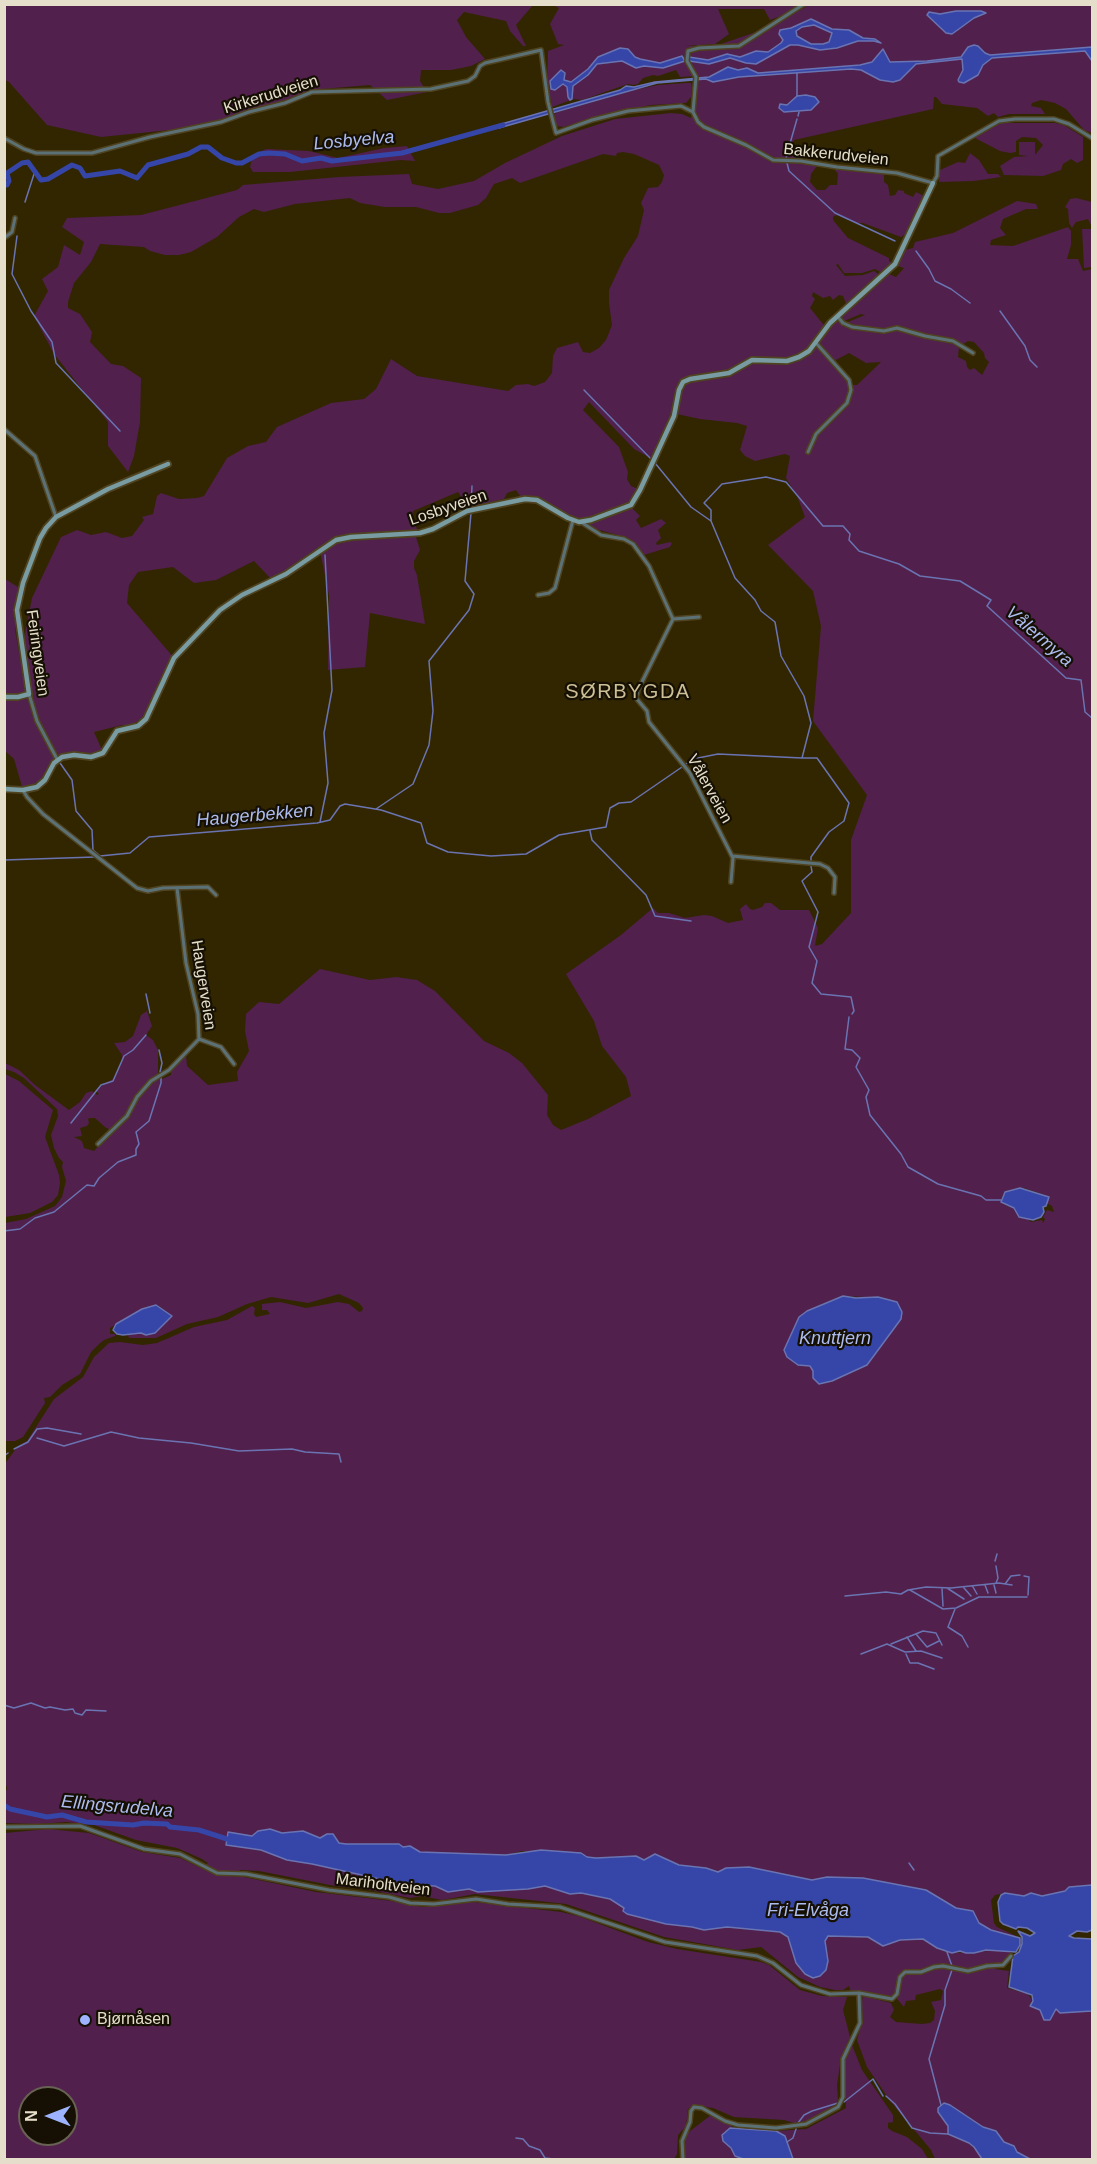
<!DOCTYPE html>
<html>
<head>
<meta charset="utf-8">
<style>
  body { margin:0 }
  #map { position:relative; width:1097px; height:2164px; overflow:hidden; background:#322600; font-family:Helvetica,sans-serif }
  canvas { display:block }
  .frame { position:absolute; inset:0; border:6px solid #e5deca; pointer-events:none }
  .north { position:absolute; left:18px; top:2086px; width:60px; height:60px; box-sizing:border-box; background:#151003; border:2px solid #686253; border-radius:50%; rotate:270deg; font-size:16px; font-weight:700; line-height:24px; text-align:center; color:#e5deca }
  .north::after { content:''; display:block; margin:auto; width:21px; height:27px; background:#9eb3fd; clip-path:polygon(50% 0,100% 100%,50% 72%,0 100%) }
</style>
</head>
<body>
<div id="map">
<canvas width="1097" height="2164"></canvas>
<div class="frame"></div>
<div class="north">N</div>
</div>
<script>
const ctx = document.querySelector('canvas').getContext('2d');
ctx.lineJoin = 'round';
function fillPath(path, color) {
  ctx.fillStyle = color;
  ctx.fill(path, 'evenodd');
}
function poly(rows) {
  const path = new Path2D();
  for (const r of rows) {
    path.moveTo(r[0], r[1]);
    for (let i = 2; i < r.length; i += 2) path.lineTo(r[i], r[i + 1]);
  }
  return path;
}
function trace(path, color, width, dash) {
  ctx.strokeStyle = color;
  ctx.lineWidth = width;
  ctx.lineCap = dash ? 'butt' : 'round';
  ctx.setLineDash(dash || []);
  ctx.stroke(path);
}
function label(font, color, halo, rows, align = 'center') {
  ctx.font = font + ' Helvetica,sans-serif';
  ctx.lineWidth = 4.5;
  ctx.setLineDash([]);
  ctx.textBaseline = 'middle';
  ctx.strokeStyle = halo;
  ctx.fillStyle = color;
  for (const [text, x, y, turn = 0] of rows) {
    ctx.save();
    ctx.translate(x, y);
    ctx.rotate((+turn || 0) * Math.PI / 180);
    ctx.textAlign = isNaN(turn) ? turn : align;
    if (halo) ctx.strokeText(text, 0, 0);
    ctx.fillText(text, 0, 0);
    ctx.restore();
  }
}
fillPath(poly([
  [4,5,533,5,516,25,526,46,523,46,510,31,506,21,464,12,457,20,466,37,485,59,471,66,451,70,421,70,420,81,427,92,387,100,370,85,322,89,200,127,101,137,47,125,9,82,5,80],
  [553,5,1092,5,1092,133,1084,130,1066,109,1055,103,1041,100,1032,103,1031,106,1041,108,1045,114,1009,114,998,117,994,113,988,116,977,108,942,104,936,97,934,97,933,109,794,140,788,154,804,160,804,163,817,166,811,174,810,182,817,190,825,190,830,185,837,185,838,174,835,170,838,169,884,174,884,182,888,185,890,196,895,195,898,190,904,191,904,193,913,197,916,192,924,196,907,233,901,237,863,223,856,223,836,215,833,217,833,220,848,238,889,258,889,261,894,264,881,276,879,271,875,269,862,273,844,273,838,264,836,265,845,276,863,275,874,271,877,273,879,278,847,306,843,296,839,295,833,300,830,296,823,298,813,292,812,296,815,299,810,308,827,329,838,319,843,324,865,315,861,314,844,321,840,317,889,274,896,277,904,268,898,266,898,264,905,250,913,248,915,242,953,233,1017,201,1036,204,1038,209,1026,209,1003,219,1000,228,1006,235,991,240,990,245,1013,246,1068,227,1071,231,1071,245,1067,259,1078,259,1083,271,1092,269,1092,1885,1069,1887,1065,1891,1042,1896,1031,1894,1024,1896,1005,1893,995,1895,991,1900,994,1923,997,1927,1016,1936,1015,1938,991,1930,979,1923,973,1911,956,1908,926,1890,827,1877,812,1880,782,1874,718,1872,706,1868,679,1865,669,1861,644,1860,636,1856,596,1858,587,1857,581,1853,522,1851,506,1855,419,1852,410,1846,403,1847,399,1844,346,1844,339,1843,333,1834,327,1834,320,1838,303,1831,282,1833,270,1829,258,1831,252,1837,228,1832,226,1845,261,1850,287,1860,312,1864,407,1885,435,1886,448,1892,469,1889,478,1892,528,1889,545,1886,570,1894,581,1893,610,1899,624,1908,666,1924,692,1927,704,1930,727,1927,780,1931,788,1937,796,1963,805,1974,826,1970,828,1961,825,1941,828,1936,869,1937,883,1946,900,1940,923,1939,937,1948,952,1953,1008,1950,1011,1955,1001,1964,994,1965,995,1969,1009,1971,1007,1988,1028,1994,1032,2000,1029,2006,1040,2010,1044,2020,1051,2018,1056,2009,1092,2011,1092,2159,1030,2159,1017,2152,1014,2146,1003,2142,996,2131,983,2127,967,2116,938,2112,948,2126,952,2136,969,2143,974,2147,982,2159,935,2159,931,2150,891,2102,867,2067,857,2040,862,2022,862,2001,863,1996,891,2003,894,2010,890,2017,896,2022,922,2024,930,2023,934,2020,935,2011,931,2002,941,2000,943,1991,940,1989,916,1995,915,2000,906,2001,904,2007,897,1999,901,1977,907,1973,906,1970,900,1975,896,1993,891,1997,857,1991,851,1992,849,1986,843,1990,835,1990,820,1987,798,1977,761,1947,738,1950,664,1937,566,1904,475,1894,442,1900,422,1896,410,1898,365,1889,335,1886,259,1871,240,1870,239,1872,223,1873,210,1869,205,1865,208,1863,202,1859,177,1848,136,1840,94,1825,66,1822,37,1824,5,1823,5,1792,7,1789,5,1780,4,1465,18,1446,27,1441,54,1399,83,1377,94,1357,109,1343,120,1342,143,1345,157,1343,194,1327,227,1320,252,1306,255,1308,254,1314,256,1317,270,1314,267,1310,262,1310,262,1304,280,1302,306,1308,338,1302,349,1304,359,1312,362,1311,363,1308,359,1303,339,1294,308,1303,271,1297,247,1304,218,1317,187,1324,156,1338,129,1338,128,1335,141,1333,146,1335,155,1333,172,1316,157,1305,145,1308,110,1328,110,1334,115,1334,115,1336,104,1340,98,1345,91,1352,80,1374,62,1385,50,1397,44,1398,45,1403,23,1437,15,1441,5,1441,5,1223,26,1219,55,1206,62,1197,66,1181,62,1167,63,1162,59,1158,54,1148,51,1135,58,1116,57,1109,24,1078,14,1072,5,1069,5,1063,19,1070,35,1085,69,1110,80,1102,86,1093,92,1091,97,1095,99,1094,95,1090,113,1079,122,1060,122,1055,114,1043,125,1042,133,1036,141,1015,147,1011,152,1026,146,1035,153,1040,158,1050,158,1074,162,1079,171,1075,171,1071,186,1055,187,1066,208,1085,238,1081,237,1072,249,1051,245,1031,246,1014,259,1002,279,1004,320,969,370,980,396,977,417,980,435,991,484,1041,509,1053,522,1063,548,1095,547,1115,553,1125,561,1130,588,1119,631,1096,626,1077,602,1046,594,1021,566,974,621,935,653,908,658,913,669,913,685,918,704,915,712,916,728,923,743,920,740,909,746,904,750,909,753,910,762,907,765,903,771,903,780,910,809,910,818,928,815,946,822,944,851,913,851,840,867,795,813,721,821,626,813,591,768,545,805,517,797,496,786,478,790,456,785,454,755,461,745,456,740,450,747,426,737,423,700,419,672,413,652,459,634,449,589,402,583,410,619,447,628,472,627,479,631,486,638,489,631,507,640,516,636,520,641,528,661,519,666,523,658,530,661,538,656,543,657,545,670,542,672,543,670,547,644,555,625,537,599,530,589,526,587,519,574,518,538,497,520,496,516,490,507,493,504,499,468,507,458,492,413,511,412,518,418,531,416,537,420,550,414,561,414,568,417,575,425,624,370,613,365,667,328,670,329,595,320,551,273,581,254,561,216,580,194,583,173,567,138,572,129,585,127,603,174,658,146,714,133,725,122,725,94,732,102,750,96,758,72,755,58,757,45,782,23,790,14,759,5,751,5,579,18,587,15,629,20,659,32,598,61,537,77,530,91,535,106,532,122,538,132,536,144,520,142,517,153,514,157,496,161,493,179,499,197,498,204,496,227,458,248,446,266,442,277,427,331,403,364,399,376,389,391,359,417,376,508,391,516,385,528,384,534,386,545,382,552,373,553,356,557,348,578,342,583,352,590,353,599,348,606,340,612,325,609,303,609,290,624,258,638,236,644,210,641,203,648,188,658,187,662,182,664,175,659,165,634,154,623,152,617,153,616,156,603,154,520,183,512,178,494,184,486,198,478,205,450,213,439,213,416,207,385,207,360,203,350,198,295,204,264,212,254,209,239,217,217,237,191,252,179,255,165,255,150,251,144,247,100,244,91,262,74,283,68,302,68,308,80,314,92,332,90,342,111,364,123,366,141,378,140,422,134,456,128,472,108,446,108,422,54,354,34,316,48,291,42,279,58,267,64,245,80,255,84,242,62,227,67,218,141,215,237,190,243,185,339,177,409,174,412,184,438,189,474,181,505,163,562,136,615,119,671,113,682,114,691,118,698,76,680,77,676,70,658,76,653,75,643,78,638,84,633,85,628,84,582,100,574,99,552,107,547,82,548,51,564,45,558,44,550,24,559,8],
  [807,6,771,27,715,46,685,46,715,44,729,34,718,9,764,9,770,20],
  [968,341,974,342,984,353,985,358,989,362,982,375,974,368,970,370,967,367,966,361,958,357,959,347],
  [849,353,866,363,881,362,857,385,851,385,834,361],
  [90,1118,95,1118,105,1127,112,1131,94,1151,84,1148,82,1141,74,1137,82,1136,80,1128,87,1126,89,1123,88,1119],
  [1017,1188,1024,1188,1045,1195,1049,1197,1047,1203,1052,1206,1054,1212,1047,1210,1043,1217,1045,1219,1043,1223,1042,1220,1031,1222,1028,1219,1019,1217,1015,1209,1003,1204,1001,1199,1004,1193],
  [843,1296,865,1297,901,1319,882,1343,813,1371,810,1366,784,1350,789,1340,822,1304],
  [686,83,691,83,692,88,691,97,686,103,651,105,615,112,563,127,556,126,554,114,558,112,634,90,658,85],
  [1001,123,1055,123,1064,125,1083,137,1083,160,1077,163,1071,159,1063,164,1061,170,1043,176,1004,175,1000,166,1014,157,1028,156,1019,155,1019,142,1035,142,1035,155,1043,145,1036,138,1022,137,1016,141,1016,152,1010,153,1000,151,973,137],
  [407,146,415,161,401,160,290,172,253,172,250,167,253,155,266,149,309,151,338,158,384,148],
  [970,153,979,160,988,174,998,174,1001,177,974,181,939,182,940,170,958,162,965,163],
  [1076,198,1092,202,1091,225,1088,219,1076,222,1072,228,1069,223,1068,209,1065,207,1070,199],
  [1082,229,1092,229,1092,267,1084,268],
  [5,1074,19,1081,53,1110,45,1137,59,1175,60,1183,58,1195,52,1202,30,1213,5,1217],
  [48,1829,89,1833,142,1852,180,1858,215,1875,244,1877,316,1892,392,1901,422,1907,474,1902,561,1912,578,1916,648,1942,677,1949,761,1962,769,1965,800,1990,822,1996,847,1997,843,2010,850,2037,841,2058,837,2085,838,2100,835,2105,827,2110,807,2121,794,2123,784,2120,734,2117,713,2108,693,2105,688,2109,686,2126,678,2135,677,2154,674,2159,5,2159,5,1833],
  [30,2098,66,2098,66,2134,30,2134],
  [852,2045,862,2070,893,2115,893,2122,888,2123,888,2128,892,2131,907,2137,922,2149,928,2159,791,2159,793,2158,785,2136,776,2131,806,2129,846,2108,843,2064,845,2055],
  [711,2115,732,2126,732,2128,722,2135,735,2156,746,2159,685,2160,685,2137,690,2131]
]), '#51204c');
const water = poly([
  [956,11,981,11,986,13,974,18,952,34,946,33,927,15,929,12,940,14,956,11],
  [811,19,832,29,849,30,863,38,875,39,881,43,874,41,858,41,837,48,820,50,798,45,790,45,756,64,746,63,730,58,709,64,689,61,689,57,708,60,727,54,740,57,756,51,768,52,781,43,783,40,779,34,780,30,791,28,811,19],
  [814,25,832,33,829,42,823,44,811,44,797,36,796,31,802,27,814,25],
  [974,45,978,46,985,53,990,55,1092,47,1092,61,1085,51,992,58,983,65,978,75,964,83,959,82,958,80,963,70,962,59,916,64,900,80,893,82,880,80,861,70,851,69,739,77,713,82,706,79,657,83,499,128,498,125,620,90,626,86,634,87,655,82,709,77,728,67,738,70,747,68,758,73,860,65,872,62,883,49,890,62,927,61,961,57,968,47,974,45],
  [620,48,628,49,635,57,640,59,660,63,682,56,685,61,663,68,644,66,636,68,622,61,597,64,588,75,573,86,572,99,570,100,568,97,567,87,563,84,555,90,551,89,550,81,561,70,565,73,564,80,571,82,588,69,598,57,620,48],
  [806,95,815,97,819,102,811,110,784,112,779,108,780,104,787,105,797,96,806,95],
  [1020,1188,1049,1197,1046,1206,1043,1207,1044,1212,1041,1217,1033,1220,1019,1217,1014,1208,1001,1202,1005,1192,1020,1188],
  [843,1296,856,1298,878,1297,897,1302,902,1312,901,1319,867,1365,832,1381,819,1384,813,1378,813,1371,810,1366,798,1365,787,1357,784,1350,799,1317,807,1311,843,1296],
  [156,1305,172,1316,155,1333,146,1335,141,1333,123,1335,117,1334,113,1330,116,1324,142,1309,156,1305],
  [270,1829,282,1833,303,1831,320,1838,327,1834,333,1834,339,1843,346,1844,399,1844,403,1847,410,1846,420,1852,506,1855,541,1850,581,1853,587,1857,596,1858,636,1856,644,1860,655,1854,679,1865,706,1868,718,1872,726,1868,749,1867,812,1880,827,1877,863,1878,926,1890,956,1908,973,1911,979,1923,991,1930,1020,1938,1020,1945,1016,1952,986,1950,974,1953,966,1953,960,1951,952,1953,937,1948,923,1939,900,1940,883,1946,868,1937,828,1936,825,1941,828,1961,826,1970,820,1976,813,1978,805,1974,796,1963,788,1937,780,1932,727,1927,704,1930,692,1927,666,1924,627,1914,623,1911,624,1908,610,1899,581,1893,570,1894,545,1886,528,1889,478,1892,469,1889,448,1892,435,1886,407,1885,312,1864,287,1860,261,1850,226,1845,228,1832,252,1836,258,1831,270,1829],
  [1092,1885,1092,1930,1087,1932,1077,1931,1069,1936,1074,1938,1092,1939,1092,2011,1060,2013,1056,2009,1050,2020,1044,2020,1040,2010,1030,2006,1033,2001,1032,1995,1009,1987,1013,1956,1019,1952,1022,1944,1022,1937,1018,1931,1030,1936,1035,1933,1027,1928,1018,1927,1016,1929,1003,1924,1000,1921,998,1902,1001,1895,1005,1893,1024,1896,1031,1893,1042,1896,1065,1891,1069,1887,1092,1885],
  [944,2103,950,2105,983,2127,996,2131,1004,2142,1014,2146,1017,2152,1030,2159,982,2159,974,2147,969,2143,948,2134,948,2126,938,2112,938,2108,944,2103],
  [730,2128,776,2131,785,2136,793,2159,746,2160,735,2156,731,2148,723,2141,722,2135,730,2128]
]);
fillPath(water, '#3646a8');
trace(water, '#6a74b2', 1.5);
trace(poly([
  [797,73,797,96],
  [798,116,799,112],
  [789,147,797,119],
  [788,150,786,159,789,171,835,213,895,241],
  [25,202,35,171],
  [17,236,12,274,31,311,52,342,56,363,120,431],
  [916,251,929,269,935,281,951,289,970,303],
  [1000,311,1025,346,1030,360,1037,367],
  [584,390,651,459],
  [655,463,691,507,711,521,735,578,755,600,761,611,775,622,781,656,804,696,811,723,802,758,718,754,693,759,686,764],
  [471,507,472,486],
  [711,521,711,510,704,503,722,484,766,477,786,482,823,526,843,526,850,534,849,540,859,551,899,564,920,576,960,581,991,600,987,606,1066,678,1081,680,1085,712,1092,718],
  [802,758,817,758,849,803,844,821,829,832,811,857,811,861],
  [60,763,72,780,76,811,92,830,93,850,99,855],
  [376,809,413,784,429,745,433,711,429,661,469,610,474,594,465,581,471,513],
  [320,822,328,783,324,733,332,690,325,555],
  [590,831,592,840,646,895,655,916,691,921],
  [100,856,130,853,149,837,317,823,330,820,340,806,345,804,381,810,421,823,427,843,448,852,491,856,526,854,559,835,606,827,610,808,619,803,631,802,682,767],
  [4,860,95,857],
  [811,866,812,872,802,881,818,912,809,947,817,961,812,983,821,994,851,997,854,1011,852,1014],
  [146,994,150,1013],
  [849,1017,845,1049,852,1050,860,1058,856,1067,869,1090,866,1097,870,1115,901,1154,908,1167,938,1184,981,1196,986,1200,1001,1200],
  [159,1050,162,1063,160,1072],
  [71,1123,101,1085,113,1081,124,1056,133,1050,146,1035],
  [4,1231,20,1229,35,1218,54,1212,87,1185,94,1186,99,1178,118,1162,136,1155,136,1149,139,1144,136,1132,149,1121,161,1083,161,1077],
  [37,1438,64,1446,111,1432,139,1438,191,1443,239,1451,292,1449,305,1452,339,1454,341,1462],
  [14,1449,28,1442,37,1429,47,1428,81,1434],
  [4,1456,8,1453],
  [995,1561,997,1554],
  [996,1566,998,1578,996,1583],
  [1024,1576,1029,1577,1028,1595],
  [1005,1584,1011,1576,1020,1575],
  [985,1585,988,1593],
  [994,1585,996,1593],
  [973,1587,977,1594],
  [947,1588,964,1599],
  [964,1588,971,1596],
  [942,1589,943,1606],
  [910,1590,943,1609,956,1608,979,1597,1027,1597],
  [845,1596,886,1592,901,1594,908,1590,926,1587,951,1588,999,1583,1012,1585],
  [955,1609,948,1627,962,1636,968,1647],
  [916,1634,927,1647,939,1641],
  [907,1637,916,1651],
  [891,1644,923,1631,936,1633,942,1645],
  [861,1654,887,1644,905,1652,921,1651,942,1658],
  [906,1654,910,1663,918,1663,934,1669],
  [4,1705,14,1708,31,1703,45,1708,50,1707,65,1710,73,1709,75,1713,82,1715,86,1710,106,1711],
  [909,1863,914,1870],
  [947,1952,952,1966],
  [886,2096,895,2104,912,2128,930,2133,948,2134],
  [844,2102,873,2079,883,2096],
  [941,2105,929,2059,945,2005,945,1990,952,1970],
  [798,2123,804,2115,812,2111,838,2103],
  [516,2138,523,2139,529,2146,540,2150,545,2158,562,2160],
  [787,2142,793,2138,796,2129],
  [592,2160,604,2160]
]), '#6a74b2', 1.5);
trace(poly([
  [4,185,7,185,9,181,7,173,22,163,28,162,41,180,48,179,72,165,80,168,85,176,120,171,137,178,148,165,188,154,201,147,208,147,222,158,236,163,242,163,259,154,269,153,285,154,302,161,321,158,332,161,402,153,503,125],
  [4,1805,10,1809,47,1817,62,1815,86,1822,133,1825,144,1823,167,1824,170,1827,199,1830,227,1839]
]), '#3646a8', 5);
const street = poly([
  [693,112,696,77,687,61,688,51,699,48,739,46,804,4],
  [4,138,24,149,36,153,92,153,150,137,221,122,249,112,285,103,312,92,431,89,468,81,475,76,480,66,485,63,541,50,548,102,556,133,592,120,628,111,681,106,693,112,698,122,704,127,746,145,773,160,801,161,837,167,897,173,933,183,937,176,938,156,999,121,1015,119,1054,119,1069,124,1092,138],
  [4,238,12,232,15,218],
  [838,317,843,323,852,327,884,331,897,328,925,336,953,341,973,353],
  [4,429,35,456,56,517],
  [808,452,816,434,847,403,851,390,849,380,816,343],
  [581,522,601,535,624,539,633,544,649,566,672,617,673,619,638,690,636,698,647,711,649,722,690,773,733,858,731,882],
  [538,595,549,593,555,588,573,520],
  [673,619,699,617],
  [29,694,37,721,57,759],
  [23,790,27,797,43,814,137,888,148,891,163,888,208,887,216,895],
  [732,856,820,864,828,868,835,877,834,893],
  [177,888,186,963,198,1014,199,1039,221,1047,234,1064],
  [98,1144,127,1116,137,1097,151,1081,169,1070,199,1039],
  [4,1827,80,1826,144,1849,180,1854,217,1873,246,1874,329,1890,389,1897,410,1903,434,1904,476,1899,508,1904,560,1907,665,1942,757,1956,773,1963,801,1985,830,1994,859,1993,892,1999,897,1994,900,1977,905,1972,921,1972,934,1967,943,1966,968,1971,987,1966,1003,1965,1011,1956],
  [683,2160,682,2141,690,2122,691,2111,694,2107,702,2108,725,2121,738,2125,776,2128,806,2124,838,2107,843,2097,843,2059,860,2023,859,1993]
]);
const secondary = poly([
  [4,697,18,697,29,694,17,610,23,583,40,538,46,528,56,517,108,489,168,464],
  [4,789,23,790,37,787,45,780,54,763,62,757,74,755,91,757,103,753,117,731,138,726,146,719,174,658,220,610,242,595,286,574,336,540,351,537,420,533,433,529,467,511,525,499,537,500,568,518,579,522,591,520,631,505,640,490,674,416,679,390,683,382,690,379,729,373,752,360,787,361,799,357,809,351,830,323,895,264,933,183]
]);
trace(street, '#4f4320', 6);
trace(secondary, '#4f4320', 8);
trace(street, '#5c7176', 3);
trace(secondary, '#799ba2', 4.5);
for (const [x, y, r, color] of [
  [85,2020,6,"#9eb3fd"]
]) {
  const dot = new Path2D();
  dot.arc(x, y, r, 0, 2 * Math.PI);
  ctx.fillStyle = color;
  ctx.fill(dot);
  trace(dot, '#151003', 2);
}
label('16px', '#e5deca', '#151003', [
  ["Kirkerudveien",271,95,-17],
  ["Bakkerudveien",836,155,6],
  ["Losbyveien",448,508,-19],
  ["Feiringveien",37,653,82],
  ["Vålerveien",709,789,61],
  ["Haugerveien",203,985,81],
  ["Mariholtveien",383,1885,7]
]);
label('16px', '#e5deca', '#151003', [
  ["Bjørnåsen",97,2020]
], 'left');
label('italic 18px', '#adbcf0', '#151003', [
  ["Losbyelva",354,141,-5],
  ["Vålermyra",1039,637,41],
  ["Haugerbekken",255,816,-5],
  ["Knuttjern",835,1339],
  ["Ellingsrudelva",117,1807,5],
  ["Fri-Elvåga",808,1911]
]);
ctx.letterSpacing = '1.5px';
label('20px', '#ccbe95', '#151003', [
  ["SØRBYGDA",628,692]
]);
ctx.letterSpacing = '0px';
</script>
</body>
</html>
